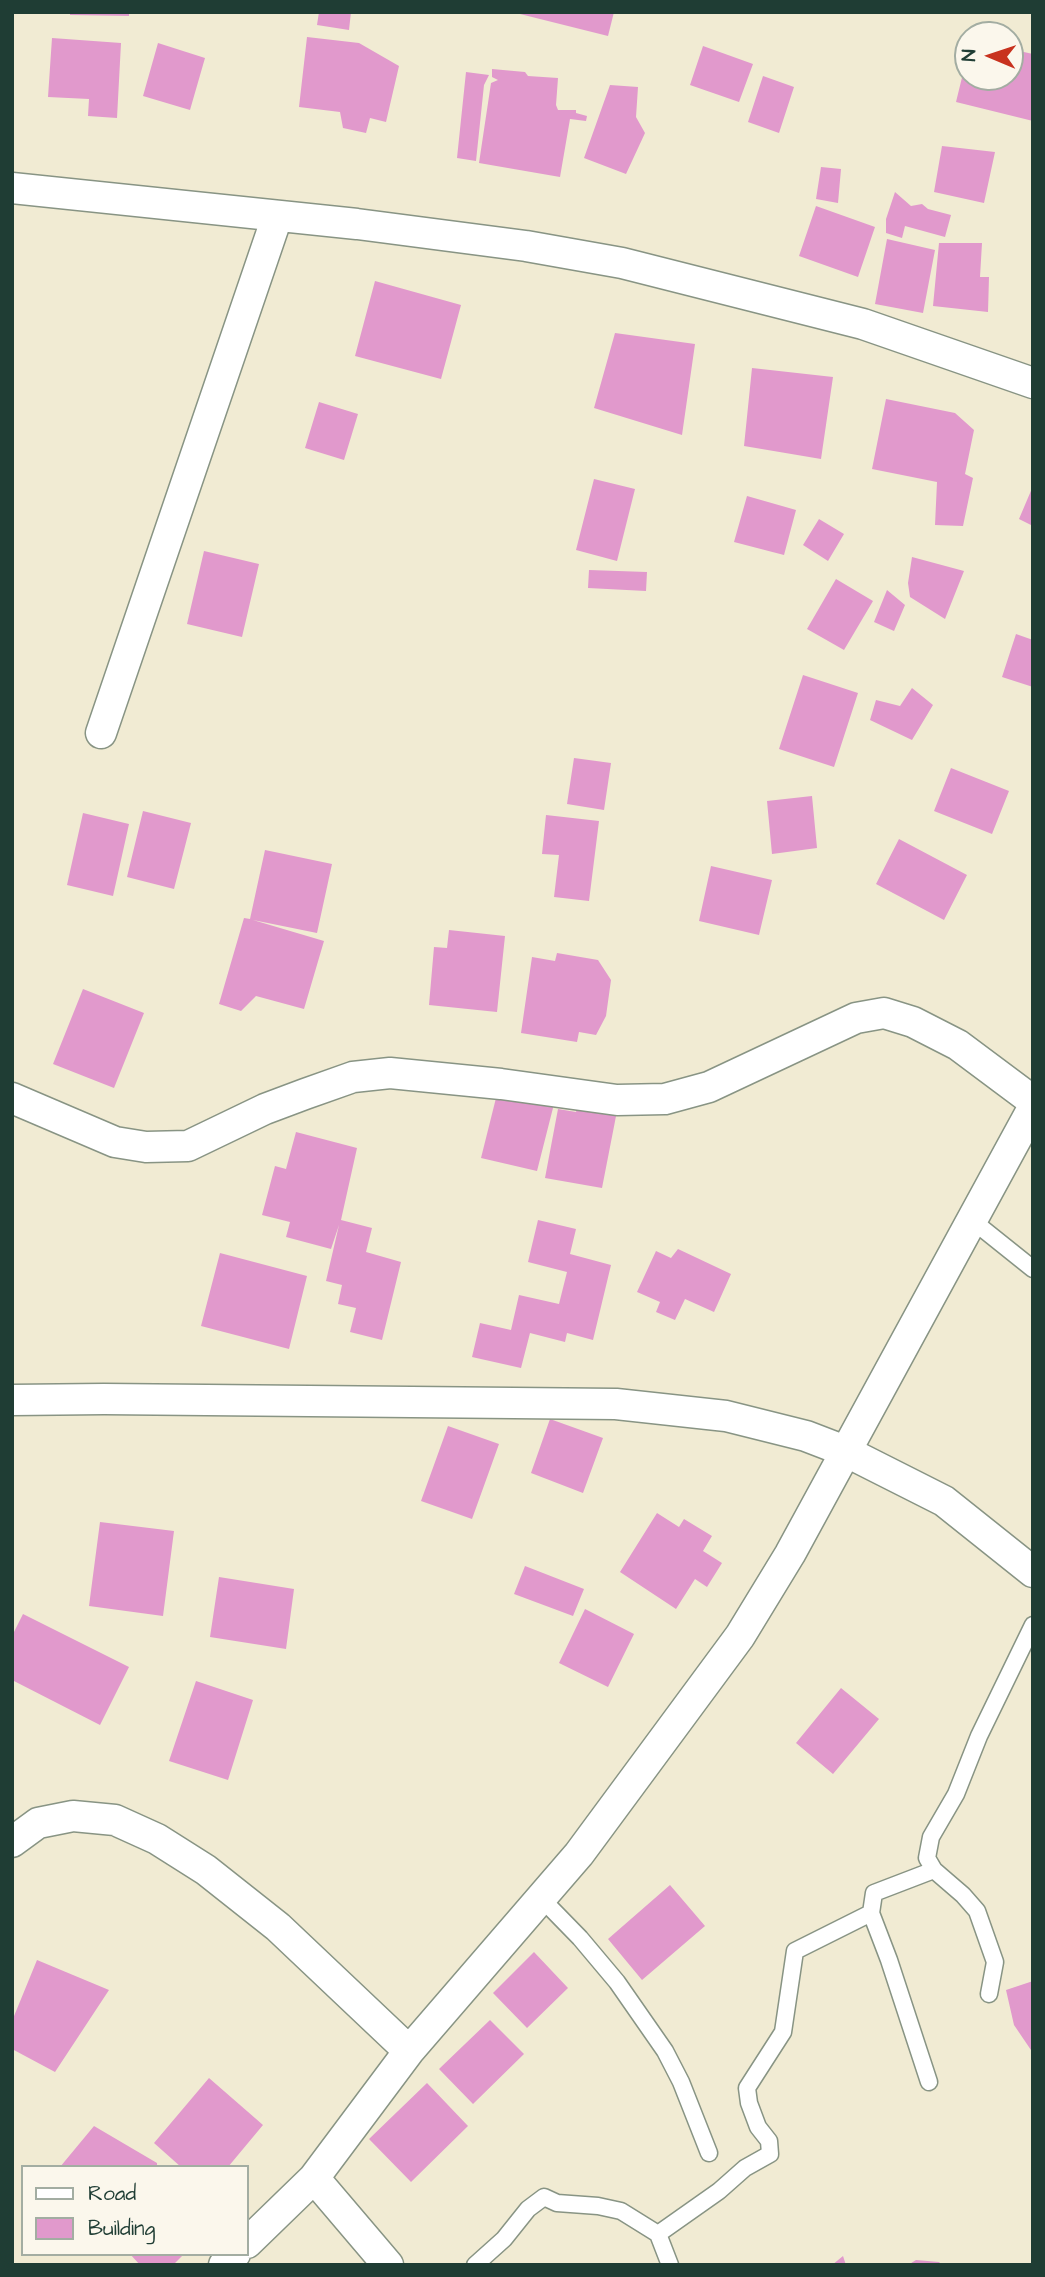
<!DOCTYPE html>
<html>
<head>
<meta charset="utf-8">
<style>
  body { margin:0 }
  #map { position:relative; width:1045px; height:2277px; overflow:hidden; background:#f1ebd3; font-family:"Architects Daughter",sans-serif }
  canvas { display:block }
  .frame { position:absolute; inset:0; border:14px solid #1f3d34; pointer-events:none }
  .legend { position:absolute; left:21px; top:2165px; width:228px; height:91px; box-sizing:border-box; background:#fbf7ec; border:2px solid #a3ada2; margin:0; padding:9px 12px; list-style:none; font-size:21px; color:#1f3d34 }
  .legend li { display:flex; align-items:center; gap:14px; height:35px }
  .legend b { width:35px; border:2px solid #a3ada2 }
  .north { position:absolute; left:954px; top:21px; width:70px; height:70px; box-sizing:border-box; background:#fbf7ec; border:2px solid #a3ada2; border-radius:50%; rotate:272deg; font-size:19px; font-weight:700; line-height:28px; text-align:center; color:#1f3d34 }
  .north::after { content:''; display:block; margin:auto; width:24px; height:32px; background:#c8321e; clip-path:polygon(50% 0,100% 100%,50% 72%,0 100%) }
</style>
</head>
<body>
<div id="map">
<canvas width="1045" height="2277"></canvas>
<div class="frame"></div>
<ul class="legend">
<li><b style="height:9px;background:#fff"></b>Road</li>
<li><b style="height:19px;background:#e199cc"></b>Building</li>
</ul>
<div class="north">N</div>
</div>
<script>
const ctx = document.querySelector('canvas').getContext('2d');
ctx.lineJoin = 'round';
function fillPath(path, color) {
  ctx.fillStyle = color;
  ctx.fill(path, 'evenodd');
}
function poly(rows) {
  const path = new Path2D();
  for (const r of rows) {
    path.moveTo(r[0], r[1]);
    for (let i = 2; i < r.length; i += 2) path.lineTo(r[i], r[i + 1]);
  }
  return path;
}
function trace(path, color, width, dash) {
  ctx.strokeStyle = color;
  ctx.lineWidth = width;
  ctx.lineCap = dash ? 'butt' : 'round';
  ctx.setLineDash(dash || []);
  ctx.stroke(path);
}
fillPath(poly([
  [70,12,129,12,129,16,70,15],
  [319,12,351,12,349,30,317,25],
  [512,12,614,12,608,36],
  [307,37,359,43,399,66,386,122,370,118,366,133,343,128,340,112,299,107],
  [52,38,121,43,117,118,88,116,89,99,48,97],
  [158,43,205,58,190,110,143,96],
  [703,46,753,64,739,102,690,85],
  [1010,49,1033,54,1033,121,956,102,967,57,968,77,1010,77],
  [492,69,525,72,528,76,558,78,556,105,558,110,576,110,576,113,587,116,586,121,570,119,560,177,479,163,491,83,498,80,492,77],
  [466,72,489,75,484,85,476,161,457,158],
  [763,76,794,87,779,133,748,122],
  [610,85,638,87,636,117,645,133,626,174,584,158],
  [942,146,995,152,984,203,934,192],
  [821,167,841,169,838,203,816,199],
  [895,192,911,206,922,204,928,209,951,215,945,237,905,226,902,238,886,233,886,219],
  [816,206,875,227,858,277,799,256],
  [887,239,935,250,923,313,875,304],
  [939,243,982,243,980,277,989,277,988,312,933,306],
  [375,281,461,305,441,379,355,356],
  [615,333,695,344,682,435,594,408],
  [752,368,833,377,821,459,744,446],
  [886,399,955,413,974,430,965,474,973,478,963,526,935,525,937,482,872,469],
  [319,402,358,414,344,460,305,448],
  [594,479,635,489,617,561,576,550],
  [1033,486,1033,526,1019,519],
  [747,496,796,510,784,555,734,542],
  [819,519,844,534,828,561,803,545],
  [204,551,259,564,242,637,187,624],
  [912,557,964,571,945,619,910,597,908,583],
  [589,570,647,572,646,591,588,588],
  [836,579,873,601,844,650,807,629],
  [887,590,905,605,894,631,874,622],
  [1016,634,1033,640,1033,687,1002,677],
  [803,675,858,693,834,767,779,749],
  [912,688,933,705,912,740,870,720,876,700,900,706],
  [574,758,611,763,604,810,567,804],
  [951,768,1009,791,992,834,934,811],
  [812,796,817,848,772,854,767,801],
  [143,811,191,823,174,889,127,877],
  [83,813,129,824,113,896,67,885],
  [546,815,599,821,589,901,554,897,559,855,542,854],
  [899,839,967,875,944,920,876,884],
  [265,850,332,864,317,933,253,920,324,941,304,1009,256,996,241,1011,219,1004,244,918,250,919],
  [711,866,772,880,759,935,699,921],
  [449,930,505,936,497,1012,429,1005,434,947,447,948],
  [557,953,598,960,611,980,606,1016,596,1035,579,1032,577,1042,521,1033,532,957,555,961],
  [83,989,144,1013,114,1088,53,1064],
  [498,1090,554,1104,537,1171,481,1158],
  [578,1104,617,1111,602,1188,545,1178,558,1109,576,1112],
  [296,1132,357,1148,341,1220,372,1228,366,1252,401,1262,382,1340,350,1332,356,1308,338,1304,342,1285,326,1281,339,1225,331,1249,286,1237,290,1222,262,1215,275,1166,286,1169],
  [538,1220,576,1229,570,1254,611,1265,593,1340,567,1333,565,1342,530,1333,521,1368,472,1357,480,1323,511,1330,519,1295,559,1304,567,1272,528,1262],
  [678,1249,731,1274,714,1312,685,1299,675,1320,656,1312,660,1302,637,1292,656,1251,671,1258],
  [220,1253,307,1276,289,1349,201,1326],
  [550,1419,603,1438,583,1493,531,1473],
  [448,1426,499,1444,472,1519,421,1501],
  [657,1513,679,1527,684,1519,712,1536,703,1551,722,1563,707,1587,695,1579,676,1609,620,1572],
  [100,1522,174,1531,163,1616,89,1606],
  [525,1566,584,1589,573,1616,514,1594],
  [219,1577,294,1589,286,1649,210,1637],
  [585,1609,634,1634,608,1687,559,1663],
  [23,1614,129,1667,100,1725,12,1680,12,1636],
  [196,1681,253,1700,228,1780,169,1761],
  [841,1688,879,1719,833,1774,796,1743],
  [670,1885,705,1926,642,1980,608,1939],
  [534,1952,568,1988,527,2028,493,1993],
  [37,1960,109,1990,55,2072,12,2049,12,2021],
  [1033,1981,1033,2053,1014,2025,1006,1990],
  [490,2020,524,2054,473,2104,439,2069],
  [209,2078,263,2125,228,2167,181,2167,154,2143],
  [427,2083,468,2126,411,2182,369,2139],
  [94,2126,157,2163,157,2167,60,2167],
  [130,2254,184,2254,173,2265,140,2265],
  [843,2256,846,2265,832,2265],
  [916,2260,939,2262,942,2265,908,2265]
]), '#e199cc');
const service = poly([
  [973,1221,1033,1269],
  [540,1897,580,1938,617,1982,665,2051,681,2082,709,2153],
  [989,1994,995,1962,977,1911,963,1895,934,1870,927,1858,931,1837,956,1794,979,1736,1033,1625],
  [929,2082,889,1960,871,1913,874,1893,934,1870],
  [658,2234,719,2191,745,2168,770,2154,769,2141,758,2127,749,2103,747,2088,783,2032,795,1951,871,1913],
  [475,2265,504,2239,528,2209,544,2197,557,2203,598,2206,621,2211,658,2234,670,2265]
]);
const minor = poly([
  [12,188,357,224,526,246,622,263,863,324,1033,383],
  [101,733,277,217],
  [12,1098,115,1142,146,1147,188,1146,265,1109,305,1094,353,1077,390,1073,501,1084,617,1100,665,1099,709,1087,856,1018,884,1013,913,1022,958,1045,1033,1101],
  [12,1400,104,1399,616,1404,726,1416,806,1436,845,1451,944,1501,1033,1572],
  [12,1842,38,1823,73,1816,115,1820,157,1839,206,1870,278,1927,409,2051],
  [314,2178,388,2265],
  [247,2243,314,2178,409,2051,579,1854,740,1636,790,1554,1033,1108],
  [224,2265,235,2254]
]);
trace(service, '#889484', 19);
trace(minor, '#889484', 33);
trace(service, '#fff', 16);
trace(minor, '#fff', 30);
</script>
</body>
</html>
